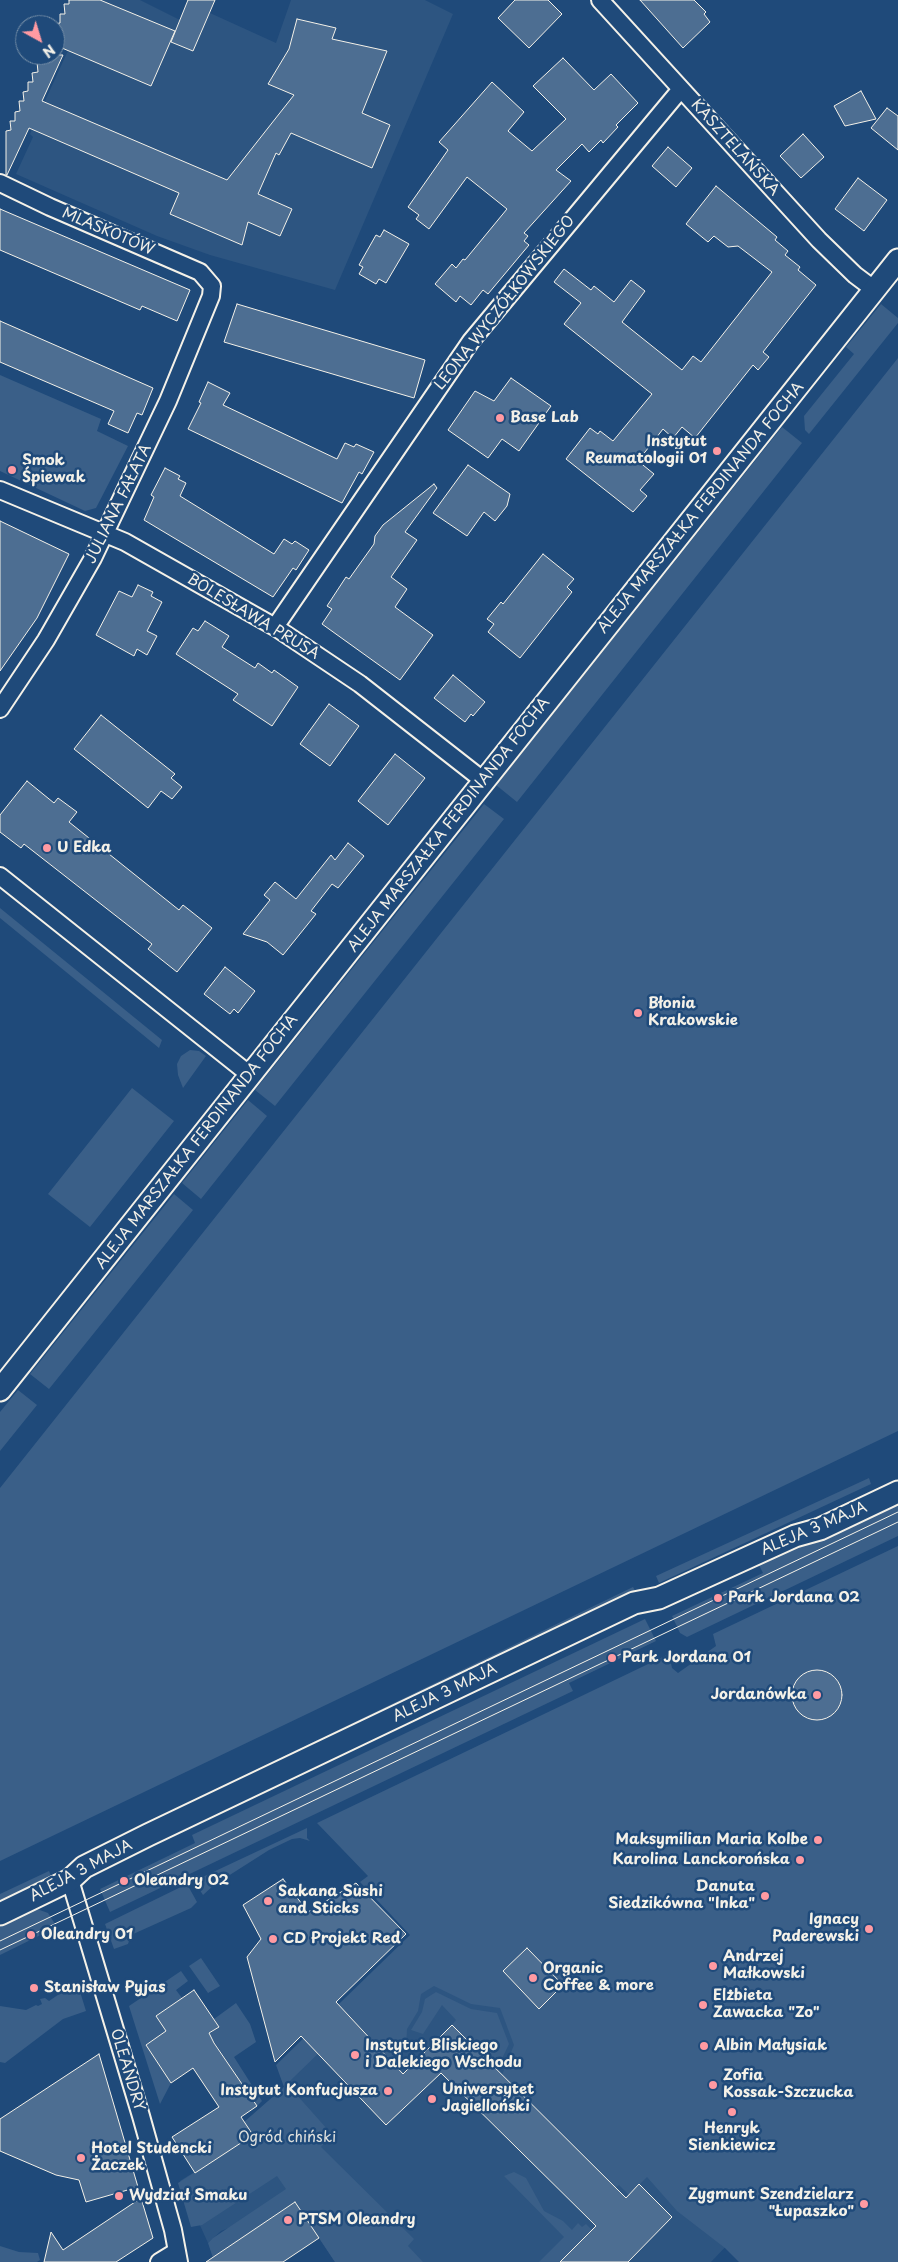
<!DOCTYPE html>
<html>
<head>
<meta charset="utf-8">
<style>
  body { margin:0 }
  #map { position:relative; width:898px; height:2262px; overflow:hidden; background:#1f4a7a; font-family:"Playpen Sans",sans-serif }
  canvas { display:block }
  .north { position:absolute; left:15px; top:15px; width:50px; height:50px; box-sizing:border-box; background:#1f4a7a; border:1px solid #748da6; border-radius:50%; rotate:141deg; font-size:14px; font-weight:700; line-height:20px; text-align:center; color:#f4f1e8 }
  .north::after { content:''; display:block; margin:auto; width:18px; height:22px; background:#ff9aa2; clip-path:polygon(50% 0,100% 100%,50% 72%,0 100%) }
</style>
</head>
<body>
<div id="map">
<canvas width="898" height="2262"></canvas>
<div class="north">N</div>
</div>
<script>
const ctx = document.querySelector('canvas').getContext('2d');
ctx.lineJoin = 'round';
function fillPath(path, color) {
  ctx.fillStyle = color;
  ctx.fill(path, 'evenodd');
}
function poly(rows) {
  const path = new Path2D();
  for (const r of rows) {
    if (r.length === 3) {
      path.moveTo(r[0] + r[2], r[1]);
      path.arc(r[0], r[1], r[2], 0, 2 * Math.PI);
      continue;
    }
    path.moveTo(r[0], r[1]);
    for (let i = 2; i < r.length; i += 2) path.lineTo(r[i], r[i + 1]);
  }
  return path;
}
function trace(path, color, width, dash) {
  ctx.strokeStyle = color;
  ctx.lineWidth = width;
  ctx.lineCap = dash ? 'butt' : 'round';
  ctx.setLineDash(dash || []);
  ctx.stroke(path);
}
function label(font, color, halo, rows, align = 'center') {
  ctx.font = font + ' "Playpen Sans",sans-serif';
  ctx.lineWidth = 5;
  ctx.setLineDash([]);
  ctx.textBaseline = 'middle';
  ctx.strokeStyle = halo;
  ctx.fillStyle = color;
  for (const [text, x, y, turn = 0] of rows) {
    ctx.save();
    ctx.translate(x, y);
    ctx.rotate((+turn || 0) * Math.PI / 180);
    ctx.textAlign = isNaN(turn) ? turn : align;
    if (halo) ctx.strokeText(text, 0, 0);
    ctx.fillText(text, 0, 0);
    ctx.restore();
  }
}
fillPath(poly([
  [91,0,140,0,180,20,204,26,210,13,276,43,291,0,425,0,453,14,335,290,210,255,157,236,16,174,33,137,30,134],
  [434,1941,733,2239,711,2262,335,2262,295,2202,221,2231,208,2243,180,2181,253,2135,244,2122,259,2111]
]), '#2d5581');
fillPath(poly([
  [881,304,898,318,898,323,809,434,805,430,804,416,854,354,846,347],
  [898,358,898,1431,0,1861,0,1488],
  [0,375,101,419,97,431,128,446,96,508,85,511,0,471],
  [782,427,802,443,517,802,496,785],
  [484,804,504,819,275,1106,255,1090],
  [0,908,162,1040,159,1048,0,918],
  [190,1050,199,1051,206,1056,183,1088,178,1075,177,1064,181,1056],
  [132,1088,174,1121,90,1227,48,1194],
  [248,1100,267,1116,201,1199,182,1183],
  [174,1194,193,1210,49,1389,30,1374],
  [18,1390,37,1405,0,1451,0,1412],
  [869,1478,871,1484,659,1583,656,1576],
  [898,1499,898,1536,687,1637,680,1633,672,1616,763,1573,759,1565],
  [898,1546,898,2262,739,2262,725,2248,677,2211,647,2177,629,2195,619,2185,615,2188,502,2075,514,2045,500,2008,471,2004,434,1986,421,1994,418,2011,407,2029,406,2049,392,2062,353,2020,287,2084,328,2130,327,2140,321,2147,414,2239,408,2246,423,2262,335,2262,295,2202,213,2258,208,2243,213,2238,286,2189,277,2176,202,2225,191,2227,178,2183,253,2135,244,2122,284,2087,276,2065,410,1935,360,1882,368,1876,317,1823,669,1654,672,1668,678,1673,716,1646,713,1634],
  [633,1587,637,1594,101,1853,99,1846],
  [645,1619,656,1641,569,1683,573,1691,110,1912,100,1889,195,1843,192,1835],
  [307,1828,307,1838,310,1841,300,1838,292,1839,269,1850,214,1885,203,1895,194,1881],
  [49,1871,51,1876,0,1900,0,1894],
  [187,1884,197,1902,191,1908,131,1935,128,1944,114,1949,105,1924],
  [37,1909,48,1913,57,1927,0,1955,0,1927],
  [201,1958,220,1986,208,1993,189,1966],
  [181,1971,188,1981,176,1990,182,1998,156,2016,166,2031,146,2045,171,2083,160,2104,129,2006],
  [77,1982,86,2011,63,2019,5,2063,0,2062,0,2006,26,2010,36,2005,38,2006,42,2004,40,1999,45,1998,49,2001],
  [436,1992,471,2009,497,2013,509,2044,497,2069,452,2025,456,2020,442,2005,423,2034,411,2030,422,2012,425,1999],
  [236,2003,250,2024,256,2042,234,2057,262,2101,257,2106,209,2034,219,2027,214,2019],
  [514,2172,526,2178,544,2211,563,2221,572,2230,578,2223,582,2227,586,2224,592,2230,560,2262,539,2262,564,2237,504,2176],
  [0,2246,19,2252,38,2253,40,2260,37,2262,0,2262]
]), '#3a5f88');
const building = poly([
  [69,0,100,0,175,31,151,86,55,45,55,24,60,23,60,14,65,14,64,4,69,4,69,0],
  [188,0,215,0,193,51,171,42,188,0],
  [515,0,548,0,562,14,529,48,498,18,515,0],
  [640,0,694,0,706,12,704,14,710,22,683,48,640,0],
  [297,19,336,28,332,39,387,51,362,113,390,125,372,168,291,133,279,155,276,153,258,194,292,209,280,236,248,222,242,245,170,214,179,193,29,128,7,175,6,175,6,131,11,130,10,121,15,121,15,112,20,111,19,101,24,101,23,92,28,91,28,82,33,82,32,73,38,72,37,62,42,62,42,55,63,55,42,101,227,180,294,95,268,84,289,49,297,19],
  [563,58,594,90,611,74,638,103,616,125,618,127,603,143,601,140,589,152,582,144,556,170,571,181,524,233,528,236,524,241,529,245,488,294,483,290,471,305,460,296,456,302,435,284,452,264,456,268,463,259,465,260,507,209,467,177,429,229,416,219,419,215,408,207,448,150,439,142,492,82,524,112,508,131,532,151,566,119,533,86,563,58],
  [861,91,876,119,845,126,834,106,861,91],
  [887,108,898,116,898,150,871,128,887,108],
  [803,134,824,157,801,178,780,156,803,134],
  [668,147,692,168,676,187,652,166,668,147],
  [858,178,887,200,864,231,835,209,858,178],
  [716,186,777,237,775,240,788,251,785,255,800,267,798,270,816,285,763,352,769,357,758,370,753,365,695,438,682,427,673,438,663,429,638,461,654,474,640,490,647,496,633,512,566,459,590,428,598,434,600,431,613,441,652,394,564,324,581,303,554,282,564,269,591,290,594,286,614,302,631,280,645,291,622,322,682,370,693,356,701,362,772,272,738,246,728,247,714,236,708,242,686,224,716,186],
  [0,209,190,290,177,321,142,306,140,310,0,250,0,209],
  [384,230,409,244,386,283,379,279,376,284,359,274,363,267,359,265,376,235,380,237,384,230],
  [237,304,425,360,414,398,224,342,237,304],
  [0,321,153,388,142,415,137,413,128,433,108,424,114,411,0,362,0,321],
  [511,378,551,406,519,451,502,439,488,458,448,430,475,391,494,401,511,378],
  [208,382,230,393,223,405,337,459,345,443,354,447,356,444,374,452,362,474,359,472,342,503,188,429,201,403,199,402,208,382],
  [468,465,510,494,507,506,495,521,484,512,467,536,433,513,468,465],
  [165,468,180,476,178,479,186,483,180,496,274,554,284,539,292,544,295,541,309,550,296,570,293,568,273,597,144,520,154,497,151,495,165,468],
  [434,484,437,488,405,532,417,540,391,577,407,589,395,607,433,635,400,680,322,624,332,609,327,606,346,577,349,579,374,544,375,536,383,525,434,484],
  [0,521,69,554,37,618,0,671,0,521],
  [543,554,574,579,567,587,572,592,520,658,488,632,494,624,487,619,501,602,503,604,543,554],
  [138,585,153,592,151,596,162,602,147,631,157,636,147,655,137,649,134,656,96,635,119,591,132,597,138,585],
  [205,621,229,636,222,647,255,668,258,663,272,673,274,670,298,687,272,726,233,700,238,694,176,654,193,628,198,631,205,621],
  [453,675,485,702,473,716,471,714,465,722,434,698,453,675],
  [329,704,359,726,330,766,300,744,329,704],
  [101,715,175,774,171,778,182,787,172,799,161,791,148,808,74,749,101,715],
  [395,754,425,778,388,825,358,801,395,754],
  [27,781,54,803,58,798,77,812,69,822,179,910,183,905,212,928,177,972,148,949,152,944,24,844,21,848,0,832,0,815,27,781],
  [348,843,364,856,338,888,332,884,311,911,316,914,283,955,267,942,243,934,270,900,264,895,275,882,296,899,331,855,335,860,348,843],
  [225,967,255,991,238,1013,234,1009,230,1014,204,994,225,967],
  [817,1695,25],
  [283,1879,308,1912,356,1883,406,1934,336,2002,403,2074,452,2025,626,2198,639,2184,672,2217,628,2262,560,2262,596,2226,441,2073,386,2125,301,2036,275,2062,247,1957,261,1939,243,1905,283,1879],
  [527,1948,563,1985,539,2009,503,1971,527,1948],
  [194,1990,219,2027,209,2033,214,2043,257,2106,241,2117,253,2135,195,2173,172,2137,219,2107,193,2068,171,2083,146,2045,166,2031,156,2016,194,1990],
  [99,2054,138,2187,86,2202,79,2180,56,2175,0,2151,0,2119,99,2054],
  [141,2198,153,2238,116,2262,44,2262,51,2232,63,2250,141,2198],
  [295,2202,319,2238,283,2262,206,2262,295,2202]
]);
fillPath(building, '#4d6e92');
trace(building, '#f4f1e8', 1);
const minor = poly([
  [600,0,819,240,855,275,875,290],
  [0,183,50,207,200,272,212,286,211,296,168,401,93,558,46,640,0,709],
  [0,490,125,542,275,627,360,684,484,781],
  [275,627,471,341,681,89],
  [0,876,250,1075],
  [70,1880,141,2116,173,2230,179,2262],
  [159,2262,177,2251]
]);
const tertiary = poly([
  [0,1390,898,260],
  [0,1914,70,1880,84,1867,148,1835,634,1603,659,1598,795,1536,820,1529,898,1492]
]);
trace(minor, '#f4f1e8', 20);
trace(tertiary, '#f4f1e8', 25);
trace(minor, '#1f4a7a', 16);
trace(tertiary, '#1f4a7a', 21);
trace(poly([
  [0,1941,898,1512],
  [0,1950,898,1522]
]), '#f4f1e8', 1);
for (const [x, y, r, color] of [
  [500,418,5,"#ff9aa2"],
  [717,451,5,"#ff9aa2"],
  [12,470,5,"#ff9aa2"],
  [47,848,5,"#ff9aa2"],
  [638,1013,5,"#ff9aa2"],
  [718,1598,5,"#ff9aa2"],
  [612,1658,5,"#ff9aa2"],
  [817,1695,5,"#ff9aa2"],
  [818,1840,5,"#ff9aa2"],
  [800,1860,5,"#ff9aa2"],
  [124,1881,5,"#ff9aa2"],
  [765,1896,5,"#ff9aa2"],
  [268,1901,5,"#ff9aa2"],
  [869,1929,5,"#ff9aa2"],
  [31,1935,5,"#ff9aa2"],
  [273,1939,5,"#ff9aa2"],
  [713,1966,5,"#ff9aa2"],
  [533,1978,5,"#ff9aa2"],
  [34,1988,5,"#ff9aa2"],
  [703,2005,5,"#ff9aa2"],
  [704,2046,5,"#ff9aa2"],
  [355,2055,5,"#ff9aa2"],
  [713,2085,5,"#ff9aa2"],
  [388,2091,5,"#ff9aa2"],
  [432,2099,5,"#ff9aa2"],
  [732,2112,5,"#ff9aa2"],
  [81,2158,5,"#ff9aa2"],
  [119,2196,5,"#ff9aa2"],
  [864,2204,5,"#ff9aa2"],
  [288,2220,5,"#ff9aa2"]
]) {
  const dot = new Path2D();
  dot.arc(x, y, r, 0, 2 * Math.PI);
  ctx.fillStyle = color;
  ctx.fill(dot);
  trace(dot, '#1f4a7a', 2);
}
label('15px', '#f4f1e8', '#1f4a7a', [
  ["KASZTELAŃSKA",735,148,48],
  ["MLASKOTÓW",108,232,23],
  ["LEONA WYCZÓŁKOWSKIEGO",505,303,-52],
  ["JULIANA FAŁATA",119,504,-64],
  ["ALEJA MARSZAŁKA FERDINANDA FOCHA",701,508,-51],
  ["BOLESŁAWA PRUSA",253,617,31],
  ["ALEJA MARSZAŁKA FERDINANDA FOCHA",449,825,-52],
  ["ALEJA MARSZAŁKA FERDINANDA FOCHA",197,1142,-52],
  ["ALEJA 3 MAJA",814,1529,-23],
  ["ALEJA 3 MAJA",445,1693,-26],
  ["ALEJA 3 MAJA",81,1871,-28],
  ["OLEANDRY",127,2070,73]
]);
label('bold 15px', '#f4f1e8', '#1f4a7a', [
  ["Base Lab",510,418],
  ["Instytut",707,442,"right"],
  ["Reumatologii 01",707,459,"right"],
  ["Smok",22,461],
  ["Śpiewak",22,478],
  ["U Edka",57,848],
  ["Błonia",648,1004],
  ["Krakowskie",648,1021],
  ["Park Jordana 02",728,1598],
  ["Park Jordana 01",622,1658],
  ["Jordanówka",807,1695,"right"],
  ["Maksymilian Maria Kolbe",808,1840,"right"],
  ["Karolina Lanckorońska",790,1860,"right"],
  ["Oleandry 02",134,1881],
  ["Danuta",755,1887,"right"],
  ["Siedzikówna \"Inka\"",755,1904,"right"],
  ["Sakana Sushi",278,1892],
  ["and Sticks",278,1909],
  ["Ignacy",859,1920,"right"],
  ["Paderewski",859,1937,"right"],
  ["Oleandry 01",41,1935],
  ["CD Projekt Red",283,1939],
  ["Andrzej",723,1957],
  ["Małkowski",723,1974],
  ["Organic",543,1969],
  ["Coffee & more",543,1986],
  ["Stanisław Pyjas",44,1988],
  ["Elżbieta",713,1996],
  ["Zawacka \"Zo\"",713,2013],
  ["Instytut Bliskiego",365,2046],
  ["i Dalekiego Wschodu",365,2063],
  ["Albin Małysiak",714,2046],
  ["Zofia",723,2076],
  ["Kossak-Szczucka",723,2093],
  ["Uniwersytet",442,2090],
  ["Jagielloński",442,2107],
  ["Instytut Konfucjusza",378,2091,"right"],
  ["Henryk",732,2129,"center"],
  ["Sienkiewicz",732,2146,"center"],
  ["Hotel Studencki",91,2149],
  ["Żaczek",91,2166],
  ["Zygmunt Szendzielarz",854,2195,"right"],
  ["\"Łupaszko\"",854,2212,"right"],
  ["Wydział Smaku",129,2196],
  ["PTSM Oleandry",298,2220]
], 'left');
label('15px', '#e1e2de', '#1f4a7a', [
  ["Ogród chiński",287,2138]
]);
</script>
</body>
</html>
